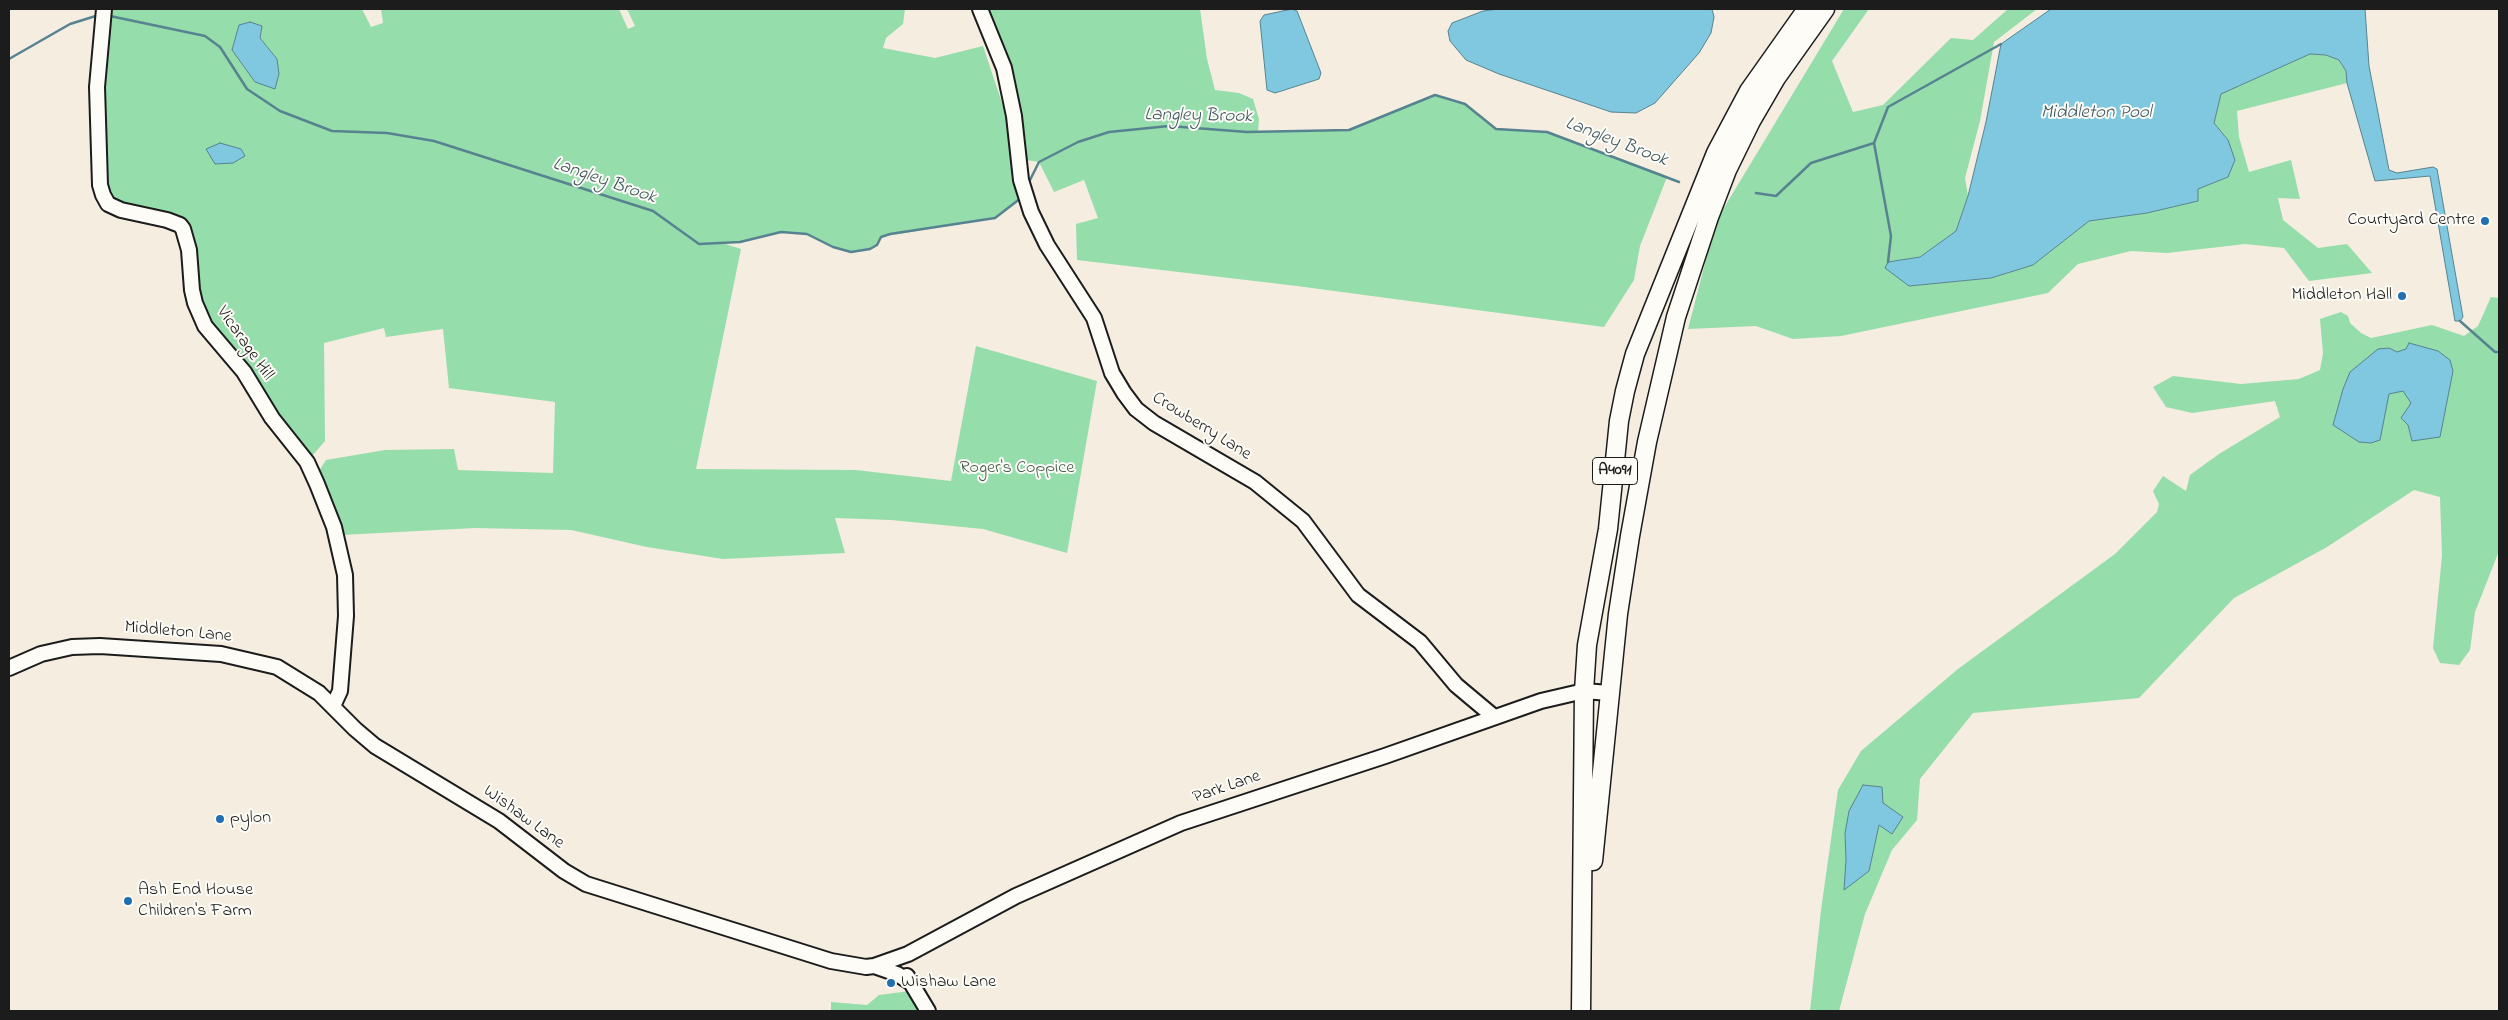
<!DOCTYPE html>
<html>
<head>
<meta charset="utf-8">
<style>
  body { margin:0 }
  #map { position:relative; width:2508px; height:1020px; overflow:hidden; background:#f4ede0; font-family:"Indie Flower",sans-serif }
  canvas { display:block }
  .frame { position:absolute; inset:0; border:10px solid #1c1c1c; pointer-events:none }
</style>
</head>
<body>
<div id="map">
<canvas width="2508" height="1020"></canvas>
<div class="frame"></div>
</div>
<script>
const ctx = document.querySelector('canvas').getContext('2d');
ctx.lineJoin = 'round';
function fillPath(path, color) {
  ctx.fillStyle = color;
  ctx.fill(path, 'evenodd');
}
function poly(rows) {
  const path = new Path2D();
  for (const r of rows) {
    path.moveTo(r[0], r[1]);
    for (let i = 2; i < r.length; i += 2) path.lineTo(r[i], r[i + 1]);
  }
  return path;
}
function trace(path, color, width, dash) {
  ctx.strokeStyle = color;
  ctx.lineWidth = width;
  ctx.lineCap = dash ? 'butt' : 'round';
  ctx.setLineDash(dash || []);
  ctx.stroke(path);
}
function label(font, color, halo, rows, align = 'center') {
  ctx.font = font + ' "Indie Flower",sans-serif';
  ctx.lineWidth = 4;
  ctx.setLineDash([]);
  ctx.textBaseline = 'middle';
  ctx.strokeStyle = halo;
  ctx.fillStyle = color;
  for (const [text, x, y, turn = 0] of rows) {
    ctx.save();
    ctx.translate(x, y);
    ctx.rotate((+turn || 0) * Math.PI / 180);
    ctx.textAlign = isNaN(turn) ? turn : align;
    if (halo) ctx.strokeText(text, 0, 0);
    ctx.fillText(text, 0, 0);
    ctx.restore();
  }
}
fillPath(poly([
  [110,9,362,9,371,27,383,23,381,9,619,9,628,29,635,26,627,9,905,9,903,24,886,38,883,48,935,58,983,46,1008,121,1020,200,995,218,881,237,877,245,870,249,851,252,833,247,807,234,781,232,740,242,722,243,741,249,696,469,856,470,951,481,976,346,1097,381,1067,553,983,529,891,520,835,518,845,553,723,559,647,547,571,530,475,528,341,535,319,471,326,460,385,450,454,449,458,470,553,473,555,402,449,388,443,329,386,337,384,328,324,343,325,441,312,456,289,430,254,377,225,345,197,296,191,227,179,218,113,202,109,194,104,89],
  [262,26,260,38,277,59,255,82,232,50],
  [989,9,1200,9,1207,59,1215,90,1239,93,1253,99,1259,119,1258,132,1349,130,1435,95,1465,104,1496,129,1547,132,1662,174,1667,177,1640,246,1634,280,1604,327,1297,286,1077,260,1076,224,1098,218,1084,180,1054,192,1039,162,1026,160,1011,71],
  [1844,9,1869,9,1832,61,1853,112,1883,105,1951,38,1973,40,2008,9,2037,9,1994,42,1980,121,1965,178,1968,196,1956,231,1920,257,1888,262,1910,286,1991,278,2033,265,2089,221,2147,213,2198,201,2197,189,2228,177,2228,140,2214,123,2221,94,2310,54,2326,55,2339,60,2346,71,2347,83,2237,111,2239,137,2249,172,2291,160,2300,199,2278,198,2283,220,2318,248,2347,244,2372,273,2309,281,2284,248,2245,244,2167,253,2131,251,2078,264,2048,293,1841,336,1793,339,1756,326,1688,329,1716,221],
  [2491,297,2499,298,2499,551,2475,612,2470,650,2459,665,2440,663,2433,648,2442,556,2440,497,2414,490,2327,547,2234,598,2139,698,1973,713,1920,779,1917,820,1892,850,1865,914,1839,1011,1810,1011,1821,910,1838,790,1861,751,1958,669,2115,554,2157,512,2159,504,2153,491,2163,476,2186,491,2190,475,2219,454,2280,417,2275,401,2192,413,2166,407,2153,387,2173,376,2241,384,2299,379,2320,370,2323,353,2320,319,2341,312,2348,316,2350,323,2361,333,2371,338,2432,325,2464,336,2478,326],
  [910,991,919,1011,831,1011,831,1002,867,1005,879,995]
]), '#95ddab');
const water = poly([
  [1292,9,1297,11,1321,73,1319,79,1275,93,1267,90,1260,21,1264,15,1292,9],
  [1498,9,1712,9,1714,17,1711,33,1699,53,1655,103,1636,113,1611,112,1499,74,1466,60,1450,41,1448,31,1452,23,1483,11,1498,9],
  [2051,9,2365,9,2369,66,2389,170,2397,173,2433,167,2437,169,2463,317,2460,321,2455,321,2430,176,2375,181,2347,83,2346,71,2339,60,2326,55,2310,54,2221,94,2214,123,2228,140,2235,160,2228,177,2198,189,2198,201,2147,213,2089,221,2033,265,1991,278,1909,286,1885,268,1888,262,1920,257,1956,231,1968,196,1986,122,2001,44,2051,9],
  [250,22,262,26,260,38,277,59,279,74,275,89,255,82,232,50,239,25,250,22],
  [220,143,241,149,245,156,233,163,215,164,206,149,220,143],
  [2409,343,2438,351,2450,360,2453,371,2440,437,2412,441,2408,425,2401,418,2411,403,2403,391,2389,394,2380,440,2371,443,2359,442,2333,425,2343,389,2350,372,2378,349,2389,348,2397,352,2406,349,2409,343],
  [1863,785,1882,787,1883,803,1903,817,1892,834,1879,825,1869,871,1844,890,1846,860,1845,833,1849,811,1863,785]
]);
fillPath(water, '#7fc8df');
trace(water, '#578391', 1);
trace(poly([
  [110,16,205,36,220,47,247,89,280,111,332,131,387,133,434,141,653,211,699,244,740,242,781,232,807,234,833,247,851,252,870,249,877,245,881,237,890,234,995,218,1021,198],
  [9,59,70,24,99,15],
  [1874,143,1888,107,2001,44],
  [1028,184,1039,162,1078,142,1109,132,1169,126,1247,132,1349,130,1435,95,1465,104,1496,129,1547,132,1679,182],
  [1756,193,1776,196,1811,163,1874,143,1891,236,1888,262],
  [2460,321,2495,352,2499,352]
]), '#578391', 2.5);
const minor = poly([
  [104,9,97,87,100,185,103,195,108,204,121,210,167,220,180,225,183,229,189,250,192,290,195,303,205,326,244,372,272,418,307,462,317,484,334,527,345,575,346,616,340,691,333,706],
  [980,9,1004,68,1014,116,1021,180,1031,212,1047,245,1094,318,1112,373,1124,393,1136,409,1154,423,1255,482,1303,521,1358,595,1420,642,1456,685,1493,716],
  [9,668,41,654,72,647,100,646,221,654,277,667,319,693,355,729,375,746,499,821,564,871,586,884,831,961,866,967,874,966,897,974,910,982],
  [874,966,908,954,1016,896,1181,823,1385,756,1541,701,1584,691,1609,693],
  [907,976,928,1011]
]);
const major = poly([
  [1593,861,1618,614,1630,536,1647,442,1676,317,1709,217,1727,170,1751,121,1776,78,1825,9],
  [1581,1011,1584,691,1587,645,1608,529,1619,421,1625,391,1635,354,1716,153,1749,91,1807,9]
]);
trace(minor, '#1c1c1c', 18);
trace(major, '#1c1c1c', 21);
trace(minor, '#fdfcf7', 14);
trace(major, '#fdfcf7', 18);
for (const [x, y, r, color] of [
  [2485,221,5,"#1f6fb2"],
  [2402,296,5,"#1f6fb2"],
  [220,819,5,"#1f6fb2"],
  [128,901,5,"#1f6fb2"],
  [891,983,5,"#1f6fb2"]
]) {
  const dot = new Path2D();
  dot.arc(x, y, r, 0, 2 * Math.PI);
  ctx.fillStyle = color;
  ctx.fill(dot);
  trace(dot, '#fdfcf7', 2);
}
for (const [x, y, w] of [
  [1615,471,45]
]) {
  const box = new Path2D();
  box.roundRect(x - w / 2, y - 13.5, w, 27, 4);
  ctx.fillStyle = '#fdfcf7';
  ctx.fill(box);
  trace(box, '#1c1c1c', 1);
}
label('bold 16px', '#1c1c1c', null, [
  ["A4091",1615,471]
]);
label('18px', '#1c1c1c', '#fdfcf7', [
  ["Courtyard Centre",2475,221,"right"],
  ["Middleton Hall",2392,296,"right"],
  ["pylon",230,819],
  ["Ash End House",138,891],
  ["Children's Farm",138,912],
  ["Wishaw Lane",901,983]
], 'left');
label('18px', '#1c1c1c', '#fdfcf7', [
  ["Vicarage Hill",244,344,55],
  ["Crowberry Lane",1201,427,32],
  ["Middleton Lane",178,633,5],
  ["Park Lane",1227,788,-19],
  ["Wishaw Lane",523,818,36]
]);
label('18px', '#46604e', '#fdfcf7', [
  ["Roger's Coppice",1017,469]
]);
label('italic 19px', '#3f5860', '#fdfcf7', [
  ["Middleton Pool",2096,114],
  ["Langley Brook",1198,117,1],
  ["Langley Brook",1616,143,21],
  ["Langley Brook",604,182,19]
]);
</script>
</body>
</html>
